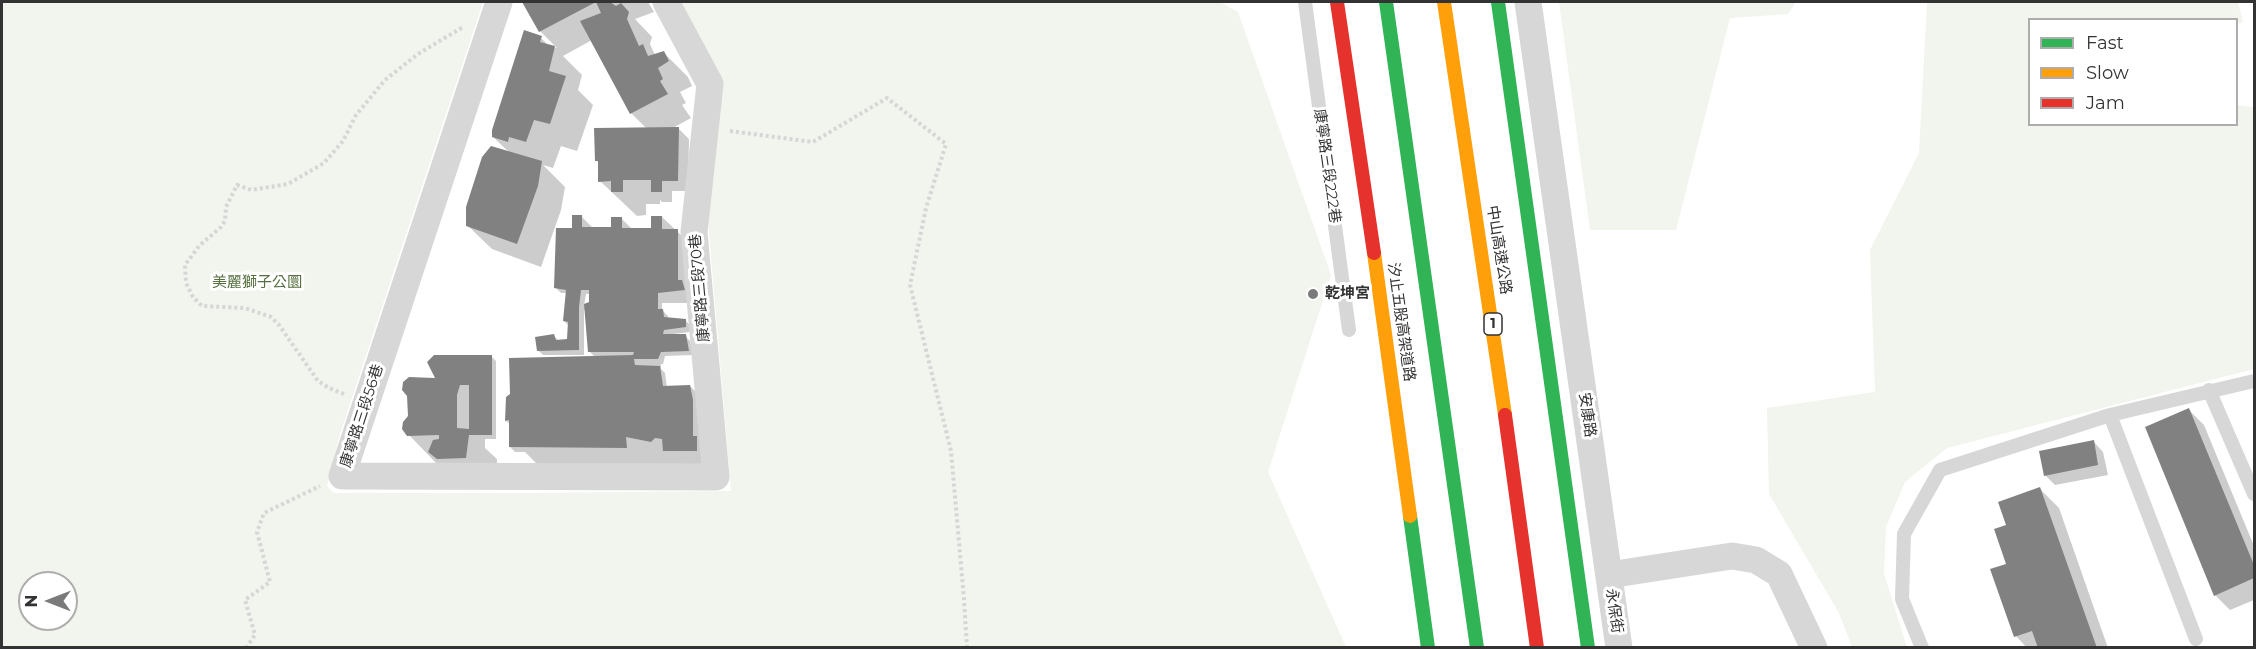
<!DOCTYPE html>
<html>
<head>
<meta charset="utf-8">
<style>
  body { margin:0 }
  #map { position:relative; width:2256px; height:649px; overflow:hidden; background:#fff; font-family:Montserrat,sans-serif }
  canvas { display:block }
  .frame { position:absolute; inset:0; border:3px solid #333; pointer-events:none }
  .legend { position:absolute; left:2028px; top:18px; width:210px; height:108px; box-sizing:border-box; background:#fff; border:2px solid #adadad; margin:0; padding:8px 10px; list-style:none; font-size:18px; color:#333 }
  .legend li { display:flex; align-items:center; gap:12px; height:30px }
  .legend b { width:30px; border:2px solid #adadad }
  .north { position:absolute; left:18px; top:571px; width:60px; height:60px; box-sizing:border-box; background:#fff; border:2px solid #adadad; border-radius:50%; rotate:270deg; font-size:16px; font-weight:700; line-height:24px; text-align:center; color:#333 }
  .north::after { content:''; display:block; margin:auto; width:21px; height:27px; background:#7a7a7a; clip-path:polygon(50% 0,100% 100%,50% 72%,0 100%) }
</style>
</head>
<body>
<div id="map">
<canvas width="2256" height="649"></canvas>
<div class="frame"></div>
<ul class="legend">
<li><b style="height:8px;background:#30b455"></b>Fast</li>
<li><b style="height:8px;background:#ff9f0a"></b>Slow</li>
<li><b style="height:8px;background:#e5322d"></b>Jam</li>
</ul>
<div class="north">N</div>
</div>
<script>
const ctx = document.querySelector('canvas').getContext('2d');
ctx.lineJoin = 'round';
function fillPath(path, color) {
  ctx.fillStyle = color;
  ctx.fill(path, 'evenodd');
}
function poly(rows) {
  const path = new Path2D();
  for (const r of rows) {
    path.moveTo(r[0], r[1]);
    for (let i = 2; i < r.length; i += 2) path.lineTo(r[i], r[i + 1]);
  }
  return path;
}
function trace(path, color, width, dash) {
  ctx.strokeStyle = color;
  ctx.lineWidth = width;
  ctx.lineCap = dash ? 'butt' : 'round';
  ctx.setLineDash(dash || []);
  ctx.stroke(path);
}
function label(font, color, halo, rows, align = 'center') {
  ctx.font = font + ' Montserrat,"Noto Sans TC",sans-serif';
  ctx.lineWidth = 6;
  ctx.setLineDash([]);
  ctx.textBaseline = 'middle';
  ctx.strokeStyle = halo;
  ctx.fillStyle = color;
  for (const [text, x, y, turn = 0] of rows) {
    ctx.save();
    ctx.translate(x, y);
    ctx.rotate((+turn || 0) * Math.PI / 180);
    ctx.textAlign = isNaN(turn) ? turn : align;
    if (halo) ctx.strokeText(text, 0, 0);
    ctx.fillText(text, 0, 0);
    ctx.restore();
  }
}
fillPath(poly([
  [2,2,483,2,339,437,327,486,334,493,527,493,731,491,708,221,720,77,680,2,1220,2,1238,12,1331,275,1268,472,1346,647,2,647],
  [30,583,66,583,66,619,30,619],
  [1559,2,1796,2,1788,14,1730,18,1676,230,1590,230],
  [1927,2,2238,2,2243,22,2237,24,2236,20,2030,20,2030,124,2236,124,2237,105,2254,107,2254,369,1947,448,1905,482,1886,527,1884,574,1907,647,1852,647,1839,613,1769,494,1767,408,1875,392,1870,250,1919,153]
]), '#f1f5ed');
fillPath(poly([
  [524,2,648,2,654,12,635,19,652,37,650,44,655,55,664,53,688,77,692,86,680,92,686,103,682,105,691,118,671,129,679,129,689,139,688,191,672,191,672,202,662,202,660,200,660,204,646,204,646,215,637,216,600,181,600,164,596,160,647,129,631,113,592,40,563,56,582,75,578,90,593,105,577,151,561,146,553,168,543,165,565,187,561,210,541,267,492,249,467,225,510,153,493,137,541,38,549,46,557,48,540,31],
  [582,217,592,227,613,228,621,218,633,230,653,230,662,217,701,254,701,303,662,303,662,310,668,316,668,319,685,320,690,325,690,332,673,334,673,336,685,336,690,341,693,355,665,356,663,364,661,364,661,369,665,373,667,388,690,386,714,410,705,474,599,469,594,463,588,468,538,465,525,452,515,452,510,447,510,424,506,421,596,358,589,351,586,310,584,310,584,355,543,355,538,350,554,336,559,341,568,340,569,326,564,321,567,293,561,293,556,288,573,230],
  [586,294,590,294,591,303,584,306],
  [491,356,496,361,496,439,485,439,485,448,497,459,496,484,438,465,409,435,438,380],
  [2189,410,2204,425,2254,546,2254,600,2230,610,2215,595],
  [2093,441,2103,452,2108,475,2055,485,2045,475],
  [2040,489,2059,508,2108,648,2027,648,2016,636,2007,565,2008,526]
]), '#0003');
fillPath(poly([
  [522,2,610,2,616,6,621,3,629,12,627,19,639,46,643,44,648,56,664,51,669,61,658,68,663,79,660,81,668,94,630,114,580,21,601,13,596,2,539,32],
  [524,30,542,36,540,42,555,46,549,71,566,76,550,124,534,120,526,142,509,137,508,142,492,137,492,130],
  [679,127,678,181,662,181,662,192,651,192,651,180,623,180,623,192,611,192,611,181,598,182,598,161,595,161,594,128],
  [491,146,542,161,538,186,517,244,466,226,466,207,482,157],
  [572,215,582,215,582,227,611,227,611,217,622,217,622,228,651,228,651,216,662,216,662,229,678,229,678,280,682,280,685,290,658,293,658,309,663,309,664,317,686,319,686,327,664,330,663,334,686,334,689,351,661,352,658,359,634,359,635,365,660,366,663,386,690,385,693,400,693,436,697,436,697,451,663,451,662,439,655,438,651,442,626,437,627,448,509,447,509,420,505,421,506,397,510,394,509,358,633,355,634,352,588,352,584,304,589,302,589,290,581,290,579,307,579,350,537,351,535,337,554,334,556,340,567,339,568,322,563,321,566,290,554,288,556,228,572,228],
  [434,355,492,355,492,435,469,435,466,458,437,459,428,452,433,440,439,439,439,435,407,436,402,429,403,422,408,416,407,396,402,390,403,382,409,377,435,378,427,362],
  [460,385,469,385,469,429,457,428,457,395],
  [2189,408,2254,565,2254,578,2214,596,2145,427],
  [2094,440,2098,465,2044,476,2039,451],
  [2040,487,2097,648,2038,648,2032,631,2014,637,1990,569,2006,564,1994,529,2006,525,1998,502]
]), '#818181');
trace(poly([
  [730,131,813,142,887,98,946,144,926,208,910,285,951,451,964,599,967,648],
  [344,394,329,388,318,381,279,325,271,317,245,308,202,306,193,297,186,283,185,265,199,246,221,227,225,221,226,207,237,185,251,190,288,184,324,163,343,141,356,115,385,80,418,54,463,27],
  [246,648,255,635,245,600,270,582,257,532,264,513,320,486]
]), '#d6d6d6', 4, [3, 3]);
trace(poly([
  [1305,2,1349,330],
  [2209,390,2254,494],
  [2110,415,2196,639],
  [1922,648,1902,599,1904,534,1940,470,2110,415,2254,381]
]), '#d7d7d7', 14);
trace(poly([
  [499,2,342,476,716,477,694,232,710,84,666,2],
  [1528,2,1619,648],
  [1609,575,1732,556,1756,560,1779,574,1814,648]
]), '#d7d7d7', 27);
trace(poly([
  [1386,2,1477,648],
  [1498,2,1588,648],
  [1410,516,1428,648]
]), '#30b455', 14);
trace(poly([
  [1444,2,1505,415],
  [1374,253,1410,516]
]), '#ff9f0a', 14);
trace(poly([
  [1337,2,1374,253],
  [1505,415,1537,648]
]), '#e5322d', 14);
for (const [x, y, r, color] of [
  [1313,294,6,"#7a7a7a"]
]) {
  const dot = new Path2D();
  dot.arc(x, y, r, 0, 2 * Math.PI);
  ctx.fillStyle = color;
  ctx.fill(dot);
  trace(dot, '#fff', 2);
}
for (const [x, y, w] of [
  [1493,324,18]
]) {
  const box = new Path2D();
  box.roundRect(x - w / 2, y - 11, w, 22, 4.5);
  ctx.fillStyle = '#fff';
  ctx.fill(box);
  trace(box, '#333', 1.5);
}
label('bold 14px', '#333', null, [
  ["1",1493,324]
]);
label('15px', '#333', '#fff', [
  ["康寧路三段222巷",1327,166,82],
  ["中山高速公路",1499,250,81],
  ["康寧路三段70巷",700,288,-95],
  ["汐止五股高架道路",1401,322,82],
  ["安康路",1587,415,82],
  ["康寧路三段56巷",362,416,-72],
  ["永保街",1614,611,82]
]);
label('15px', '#56703f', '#fff', [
  ["美麗獅子公圜",257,283]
]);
label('bold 15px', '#333', '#fff', [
  ["乾坤宮",1325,294]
], 'left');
</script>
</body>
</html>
